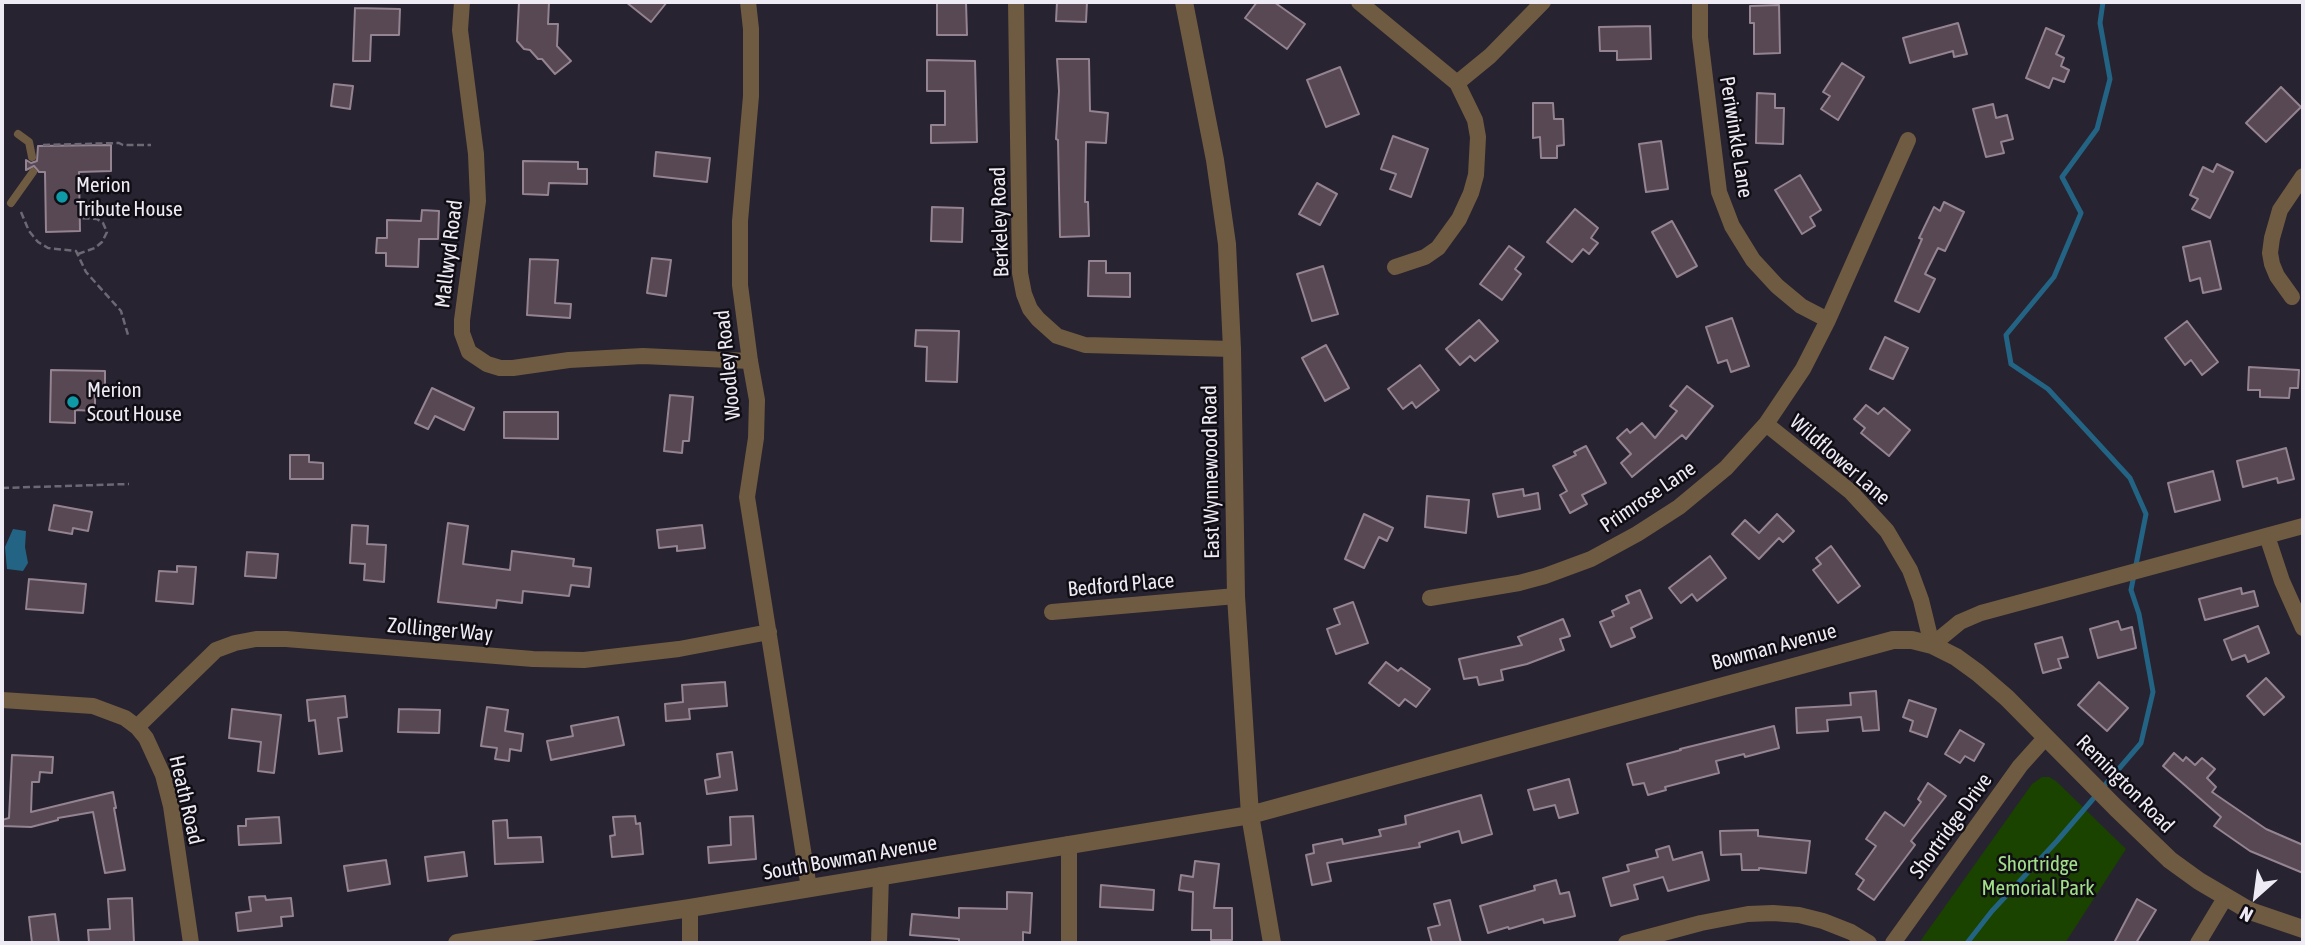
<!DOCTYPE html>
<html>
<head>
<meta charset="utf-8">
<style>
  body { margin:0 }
  #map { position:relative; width:2305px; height:945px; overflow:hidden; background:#282330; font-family:"Asap Condensed",sans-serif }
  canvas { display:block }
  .frame { position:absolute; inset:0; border:4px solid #efebf5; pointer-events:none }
  .north { position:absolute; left:2221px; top:861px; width:70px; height:70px; -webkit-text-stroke:5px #100d14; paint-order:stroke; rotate:208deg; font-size:19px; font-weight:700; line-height:28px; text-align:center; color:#efebf5 }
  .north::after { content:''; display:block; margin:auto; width:24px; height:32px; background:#efebf5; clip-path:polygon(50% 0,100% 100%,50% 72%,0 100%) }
</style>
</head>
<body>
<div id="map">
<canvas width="2305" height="945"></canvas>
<div class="frame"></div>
<div class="north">N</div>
</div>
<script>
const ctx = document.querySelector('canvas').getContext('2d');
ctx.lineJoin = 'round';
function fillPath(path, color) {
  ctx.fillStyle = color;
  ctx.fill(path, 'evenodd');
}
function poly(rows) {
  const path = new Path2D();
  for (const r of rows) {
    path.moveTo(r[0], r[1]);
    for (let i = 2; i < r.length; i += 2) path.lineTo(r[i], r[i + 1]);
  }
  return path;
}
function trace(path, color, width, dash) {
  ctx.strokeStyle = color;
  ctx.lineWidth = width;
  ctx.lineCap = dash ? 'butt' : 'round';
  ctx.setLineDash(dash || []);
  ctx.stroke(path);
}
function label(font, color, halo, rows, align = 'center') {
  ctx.font = font + ' "Asap Condensed",sans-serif';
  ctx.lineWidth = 5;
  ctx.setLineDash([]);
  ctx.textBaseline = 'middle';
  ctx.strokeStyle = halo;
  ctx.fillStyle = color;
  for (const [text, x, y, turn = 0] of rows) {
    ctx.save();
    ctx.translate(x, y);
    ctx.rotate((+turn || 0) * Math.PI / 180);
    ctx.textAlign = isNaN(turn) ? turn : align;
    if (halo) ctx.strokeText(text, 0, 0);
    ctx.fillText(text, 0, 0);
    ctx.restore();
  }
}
fillPath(poly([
  [2042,777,2049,777,2056,781,2126,849,2065,943,1919,943,2032,784]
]), '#1a4300');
fillPath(poly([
  [13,529,26,531,25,547,28,563,23,571,7,569,5,547]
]), '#236484');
trace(poly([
  [1967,943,1992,911,2057,841,2141,743,2153,692,2139,614,2131,590,2146,514,2130,478,2048,389,2011,364,2006,335,2054,277,2081,213,2062,177,2097,129,2110,79,2100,23,2103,2]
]), '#236484', 5);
const building = poly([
  [519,2,549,2,548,24,558,24,557,46,571,61,555,74,542,59,538,59,530,50,524,49,517,41,519,2],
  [626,2,667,2,651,22,626,2],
  [937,2,966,2,967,35,937,35,937,2],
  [1057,2,1087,2,1086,22,1056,21,1057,2],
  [1257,2,1274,2,1305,24,1287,49,1245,18,1257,2],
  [1779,5,1780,53,1754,54,1754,23,1750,23,1750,6,1779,5],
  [355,8,400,9,399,35,371,35,370,61,353,61,355,8],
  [1958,23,1967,54,1954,57,1953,51,1910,63,1903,38,1958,23],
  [1650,26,1651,59,1617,60,1617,51,1600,51,1599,27,1650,26],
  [2046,28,2064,36,2056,54,2064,58,2061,66,2069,70,2064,82,2053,78,2049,88,2026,78,2046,28],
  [1057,59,1089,59,1090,111,1108,113,1106,143,1086,142,1085,202,1088,202,1089,236,1060,237,1058,140,1056,139,1059,91,1057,59],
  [927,60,975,61,977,142,931,143,931,125,945,125,945,91,927,91,927,60],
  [1842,63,1864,77,1838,120,1821,109,1830,96,1823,92,1842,63],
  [1340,67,1359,114,1326,127,1307,80,1340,67],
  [334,84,353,86,350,109,331,106,334,84],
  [2281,87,2301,107,2266,142,2246,123,2281,87],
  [1757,93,1775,94,1775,108,1784,108,1783,144,1756,143,1757,93],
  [1533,103,1553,103,1554,119,1563,119,1564,145,1557,146,1557,158,1541,158,1540,137,1533,138,1533,103],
  [1993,104,1996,118,2007,115,2013,139,2001,142,2004,153,1986,157,1973,109,1993,104],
  [1393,136,1428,149,1411,197,1390,189,1396,174,1381,169,1393,136],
  [1661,141,1668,189,1646,192,1639,144,1661,141],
  [111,145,111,171,79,172,80,231,46,232,45,172,39,172,34,166,26,170,26,160,31,163,37,161,38,146,111,145],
  [656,152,710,158,707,182,654,176,656,152],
  [523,161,578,162,578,169,587,169,587,184,549,183,548,195,523,194,523,161],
  [2217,164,2233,172,2210,218,2192,209,2198,199,2190,195,2203,167,2213,172,2217,164],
  [1800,175,1821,210,1810,217,1815,226,1802,234,1775,190,1800,175],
  [1317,183,1337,194,1320,225,1299,214,1317,183],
  [1944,202,1964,212,1945,251,1938,248,1925,274,1935,279,1919,312,1895,301,1922,239,1919,238,1934,207,1940,211,1944,202],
  [932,207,963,208,962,242,931,241,932,207],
  [1575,209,1598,228,1591,238,1598,243,1589,254,1583,249,1572,262,1547,242,1575,209],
  [422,210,439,211,438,239,419,239,418,267,386,266,386,253,376,253,377,238,387,238,387,220,421,221,422,210],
  [1672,221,1697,266,1677,277,1652,232,1672,221],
  [2210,241,2221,289,2203,293,2200,278,2190,281,2183,247,2210,241],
  [1509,246,1524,257,1515,269,1521,274,1502,300,1480,284,1509,246],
  [652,258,671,260,666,296,647,293,652,258],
  [530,259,558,260,555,303,571,304,570,318,527,315,530,259],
  [1089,261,1106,261,1106,273,1130,273,1130,297,1088,296,1089,261],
  [1323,266,1338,314,1312,321,1297,274,1323,266],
  [1732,318,1749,366,1731,372,1727,360,1718,363,1706,327,1732,318],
  [1479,320,1498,341,1475,361,1470,356,1460,365,1446,349,1479,320],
  [2187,321,2218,362,2202,375,2191,360,2185,365,2165,338,2187,321],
  [916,330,959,331,957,382,926,381,927,347,915,346,916,330],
  [1885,337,1908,348,1893,379,1870,369,1885,337],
  [1326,345,1349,388,1325,401,1302,358,1326,345],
  [1420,365,1439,390,1416,408,1412,402,1403,409,1388,389,1420,365],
  [2249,367,2299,370,2298,388,2290,388,2289,398,2260,397,2260,390,2248,390,2249,367],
  [51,370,105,371,105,394,95,393,95,411,75,410,75,423,50,422,51,370],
  [1687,386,1713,406,1686,439,1682,435,1632,477,1621,463,1631,454,1617,438,1627,429,1630,433,1642,423,1655,438,1677,411,1670,406,1687,386],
  [432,388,474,408,464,430,435,416,428,429,415,423,432,388],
  [670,395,693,397,689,441,683,441,682,453,664,451,670,395],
  [1866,405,1878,414,1884,408,1910,430,1889,456,1861,433,1865,428,1854,419,1866,405],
  [504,412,558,412,558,439,504,438,504,412],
  [1586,446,1606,483,1582,495,1587,504,1570,513,1560,495,1567,491,1553,466,1576,455,1574,452,1586,446],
  [2286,448,2294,479,2278,483,2277,478,2243,487,2237,461,2286,448],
  [290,455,309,455,309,462,323,463,323,479,290,479,290,455],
  [2213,471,2220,500,2175,512,2168,483,2213,471],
  [1523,489,1524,496,1538,493,1540,509,1498,517,1493,494,1523,489],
  [1427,496,1469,500,1466,533,1425,527,1427,496],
  [54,505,92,512,88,531,73,528,72,534,49,530,54,505],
  [1364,514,1393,528,1387,541,1379,537,1364,568,1345,559,1364,514],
  [1777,514,1794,531,1783,542,1779,538,1759,559,1732,534,1745,520,1759,533,1777,514],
  [448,523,468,526,463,564,510,570,512,551,574,559,573,566,591,568,589,587,571,585,569,596,523,591,522,603,497,600,496,608,438,602,448,523],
  [352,525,368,526,367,544,386,545,384,582,364,580,365,564,350,563,352,525],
  [702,525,705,548,677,551,677,546,659,548,657,530,702,525],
  [1831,546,1860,586,1838,603,1813,570,1821,564,1816,558,1831,546],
  [247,552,278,554,276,578,245,576,247,552],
  [1710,556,1726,578,1697,601,1692,594,1681,603,1669,588,1710,556],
  [177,566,196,567,193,604,156,601,159,571,177,572,177,566],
  [29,579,86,584,83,613,26,609,29,579],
  [2241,588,2242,594,2254,591,2258,606,2205,620,2199,599,2241,588],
  [1640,590,1652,618,1631,628,1635,637,1611,647,1600,622,1614,616,1612,611,1629,603,1626,596,1640,590],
  [1353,602,1368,643,1336,654,1327,629,1340,624,1334,609,1353,602],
  [1563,619,1570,636,1560,639,1564,650,1527,664,1501,670,1503,680,1479,685,1477,677,1464,679,1459,659,1522,645,1518,637,1563,619],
  [2118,621,2121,630,2132,627,2136,648,2098,658,2090,629,2118,621],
  [2258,626,2269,653,2248,662,2245,655,2232,660,2224,640,2258,626],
  [2062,637,2068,657,2058,659,2061,668,2043,673,2035,644,2062,637],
  [1386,662,1398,671,1401,668,1430,689,1416,707,1405,699,1399,706,1369,683,1386,662],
  [2266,678,2284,697,2264,715,2247,696,2266,678],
  [725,682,727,706,689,709,690,719,666,721,665,704,683,702,682,685,725,682],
  [2099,682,2128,708,2107,731,2078,705,2099,682],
  [1876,691,1879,730,1863,731,1861,717,1827,720,1828,731,1797,733,1796,708,1851,705,1850,693,1876,691],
  [345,696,347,717,338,718,342,751,319,754,315,720,309,721,307,700,345,696],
  [1909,700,1936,709,1927,737,1910,731,1913,721,1903,717,1909,700],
  [487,707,508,710,505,731,523,734,521,751,510,749,509,761,495,759,497,748,481,746,487,707],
  [232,709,281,715,274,773,258,771,261,742,229,738,232,709],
  [399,709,440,710,439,733,398,732,399,709],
  [618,717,624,745,551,760,547,741,573,736,571,726,618,717],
  [1774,726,1779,748,1745,757,1744,754,1716,761,1719,773,1665,787,1666,790,1648,795,1644,783,1633,785,1627,764,1681,750,1680,749,1774,726],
  [1960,730,1984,744,1974,761,1965,756,1960,763,1945,754,1960,730],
  [732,752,737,790,707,794,705,780,720,777,717,754,732,752],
  [2174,753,2183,761,2186,757,2195,765,2202,758,2215,769,2207,778,2216,787,2212,792,2266,829,2303,845,2303,873,2250,851,2214,826,2221,817,2163,766,2174,753],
  [12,755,53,757,52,773,40,772,39,782,32,782,31,812,113,792,116,808,114,808,125,870,105,873,93,812,58,818,58,820,31,827,2,826,2,820,9,818,12,755],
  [1569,779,1578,813,1559,818,1555,805,1534,810,1528,790,1569,779],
  [1928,783,1946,796,1911,841,1915,845,1874,900,1858,889,1864,880,1856,874,1876,846,1866,839,1885,812,1904,826,1921,802,1918,799,1928,783],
  [1481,795,1492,834,1462,843,1459,831,1419,843,1420,847,1327,863,1331,881,1312,885,1306,855,1314,853,1313,845,1342,839,1343,844,1381,836,1379,830,1406,824,1405,816,1481,795],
  [635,816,636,824,640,823,643,854,612,857,610,836,615,835,613,817,635,816],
  [753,816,756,859,709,863,708,847,731,845,730,817,753,816],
  [279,817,281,843,239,845,238,826,246,826,246,819,279,817],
  [507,820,508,838,541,837,543,862,495,864,493,821,507,820],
  [1758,830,1758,836,1810,841,1806,873,1759,868,1759,870,1742,870,1741,854,1721,855,1720,831,1758,830],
  [1669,846,1673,860,1702,852,1709,880,1668,891,1663,877,1634,885,1638,899,1611,906,1603,878,1629,871,1627,865,1658,857,1656,850,1669,846],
  [464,852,467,876,428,881,425,857,464,852],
  [386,860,390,884,348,891,344,866,386,860],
  [1195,861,1219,864,1214,908,1232,908,1232,940,1211,940,1211,930,1192,930,1193,892,1179,890,1181,875,1193,877,1195,861],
  [1556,880,1560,894,1569,892,1575,916,1544,923,1543,919,1509,929,1508,927,1488,933,1480,906,1535,890,1534,886,1556,880],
  [1101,885,1154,890,1153,910,1100,907,1101,885],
  [1007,892,1032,893,1030,933,1023,932,1023,943,959,943,959,939,910,935,912,914,959,918,959,908,1007,909,1007,892],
  [265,896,266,900,291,898,293,916,281,917,282,926,238,931,236,913,251,911,249,897,265,896],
  [132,898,134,943,89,943,88,930,110,929,108,899,132,898],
  [2137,899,2156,910,2136,943,2114,943,2137,899],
  [1450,900,1461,943,1432,943,1428,928,1440,925,1434,904,1450,900],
  [55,914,59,943,32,943,29,917,55,914]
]);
fillPath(building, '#574854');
trace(building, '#948390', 2);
trace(poly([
  [43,145,119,143,123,145,151,145],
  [21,212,29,231,38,242,48,248,76,251,86,272,121,311,128,335],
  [78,254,95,248,102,242,107,232,103,223,97,219,79,218],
  [2,488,129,484]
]), '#6d6874', 2.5, [7, 3.5]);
trace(poly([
  [18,134,29,142,32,157],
  [11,203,33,172]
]), '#6f5b41', 8);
trace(poly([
  [462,2,460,30,476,154,478,201,462,320,462,333,469,352,487,364,500,368,513,368,569,360,643,356,750,361],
  [748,2,751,29,751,96,740,221,740,285,750,361,757,400,756,438,747,497,809,888],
  [1016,2,1020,273,1024,294,1030,309,1038,319,1057,336,1085,345,1232,349],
  [1359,2,1457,83,1475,120,1478,137,1476,175,1471,193,1459,219,1438,248,1425,257,1395,267],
  [1700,2,1700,37,1719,192,1732,226,1753,260,1777,286,1801,306,1828,320],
  [1457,83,1490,56,1543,2],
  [2292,297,2277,276,2272,264,2270,253,2272,238,2280,210,2303,176],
  [1766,424,1851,492,1887,531,1910,570,1921,600,1932,645,1960,622,1981,613,2303,526],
  [2267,536,2282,581,2303,628],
  [1430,598,1519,583,1545,576,1591,559,1637,534,1679,507,1726,468,1766,424,1803,369,1828,320,1908,140],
  [1052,612,1236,596],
  [2,700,93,706,125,718,137,727,146,738,163,775,171,806,191,943],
  [137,727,216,650,235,643,256,639,286,639,533,659,584,660,679,649,769,632],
  [690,943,690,908],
  [879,943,881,875],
  [1069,943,1069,844],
  [1626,943,1701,923,1748,914,1773,913,1799,915,1823,921,1851,932,1869,943],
  [1893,943,2020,766,2046,737],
  [2198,943,2225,898]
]), '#6f5b41', 16);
trace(poly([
  [1184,2,1215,160,1227,244,1232,349,1236,596,1250,815,1272,943],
  [457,943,690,908,1250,815,1893,640,1912,640,1932,645,1956,657,1978,673,2007,698,2116,808,2170,860,2199,881,2250,911,2303,929]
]), '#6f5b41', 18);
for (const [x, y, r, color] of [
  [62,197,7,"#0f9aa8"],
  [73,402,7,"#0f9aa8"]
]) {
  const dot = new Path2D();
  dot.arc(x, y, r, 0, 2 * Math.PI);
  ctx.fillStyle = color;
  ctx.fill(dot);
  trace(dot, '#100d14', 2.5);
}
label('21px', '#efebf5', '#100d14', [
  ["Periwinkle Lane",1736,137,81],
  ["Berkeley Road",1000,222,-92],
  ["Mallwyd Road",449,254,-83],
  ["Woodley Road",728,365,-96],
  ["Wildflower Lane",1840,460,41],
  ["East Wynnewood Road",1211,472,-91],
  ["Primrose Lane",1648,497,-34],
  ["Bedford Place",1121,585,-5],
  ["Zollinger Way",440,630,5],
  ["Bowman Avenue",1774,647,-15],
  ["Remington Road",2125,784,45],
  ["Heath Road",186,800,77],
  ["Shortridge Drive",1951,826,-54],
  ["South Bowman Avenue",850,858,-10]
]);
label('21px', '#efebf5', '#100d14', [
  ["Merion",76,185],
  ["Tribute House",76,209],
  ["Merion",87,390],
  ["Scout House",87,414]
], 'left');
label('21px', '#a2e088', '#100d14', [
  ["Shortridge",2038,864],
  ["Memorial Park",2038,888]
]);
</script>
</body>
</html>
